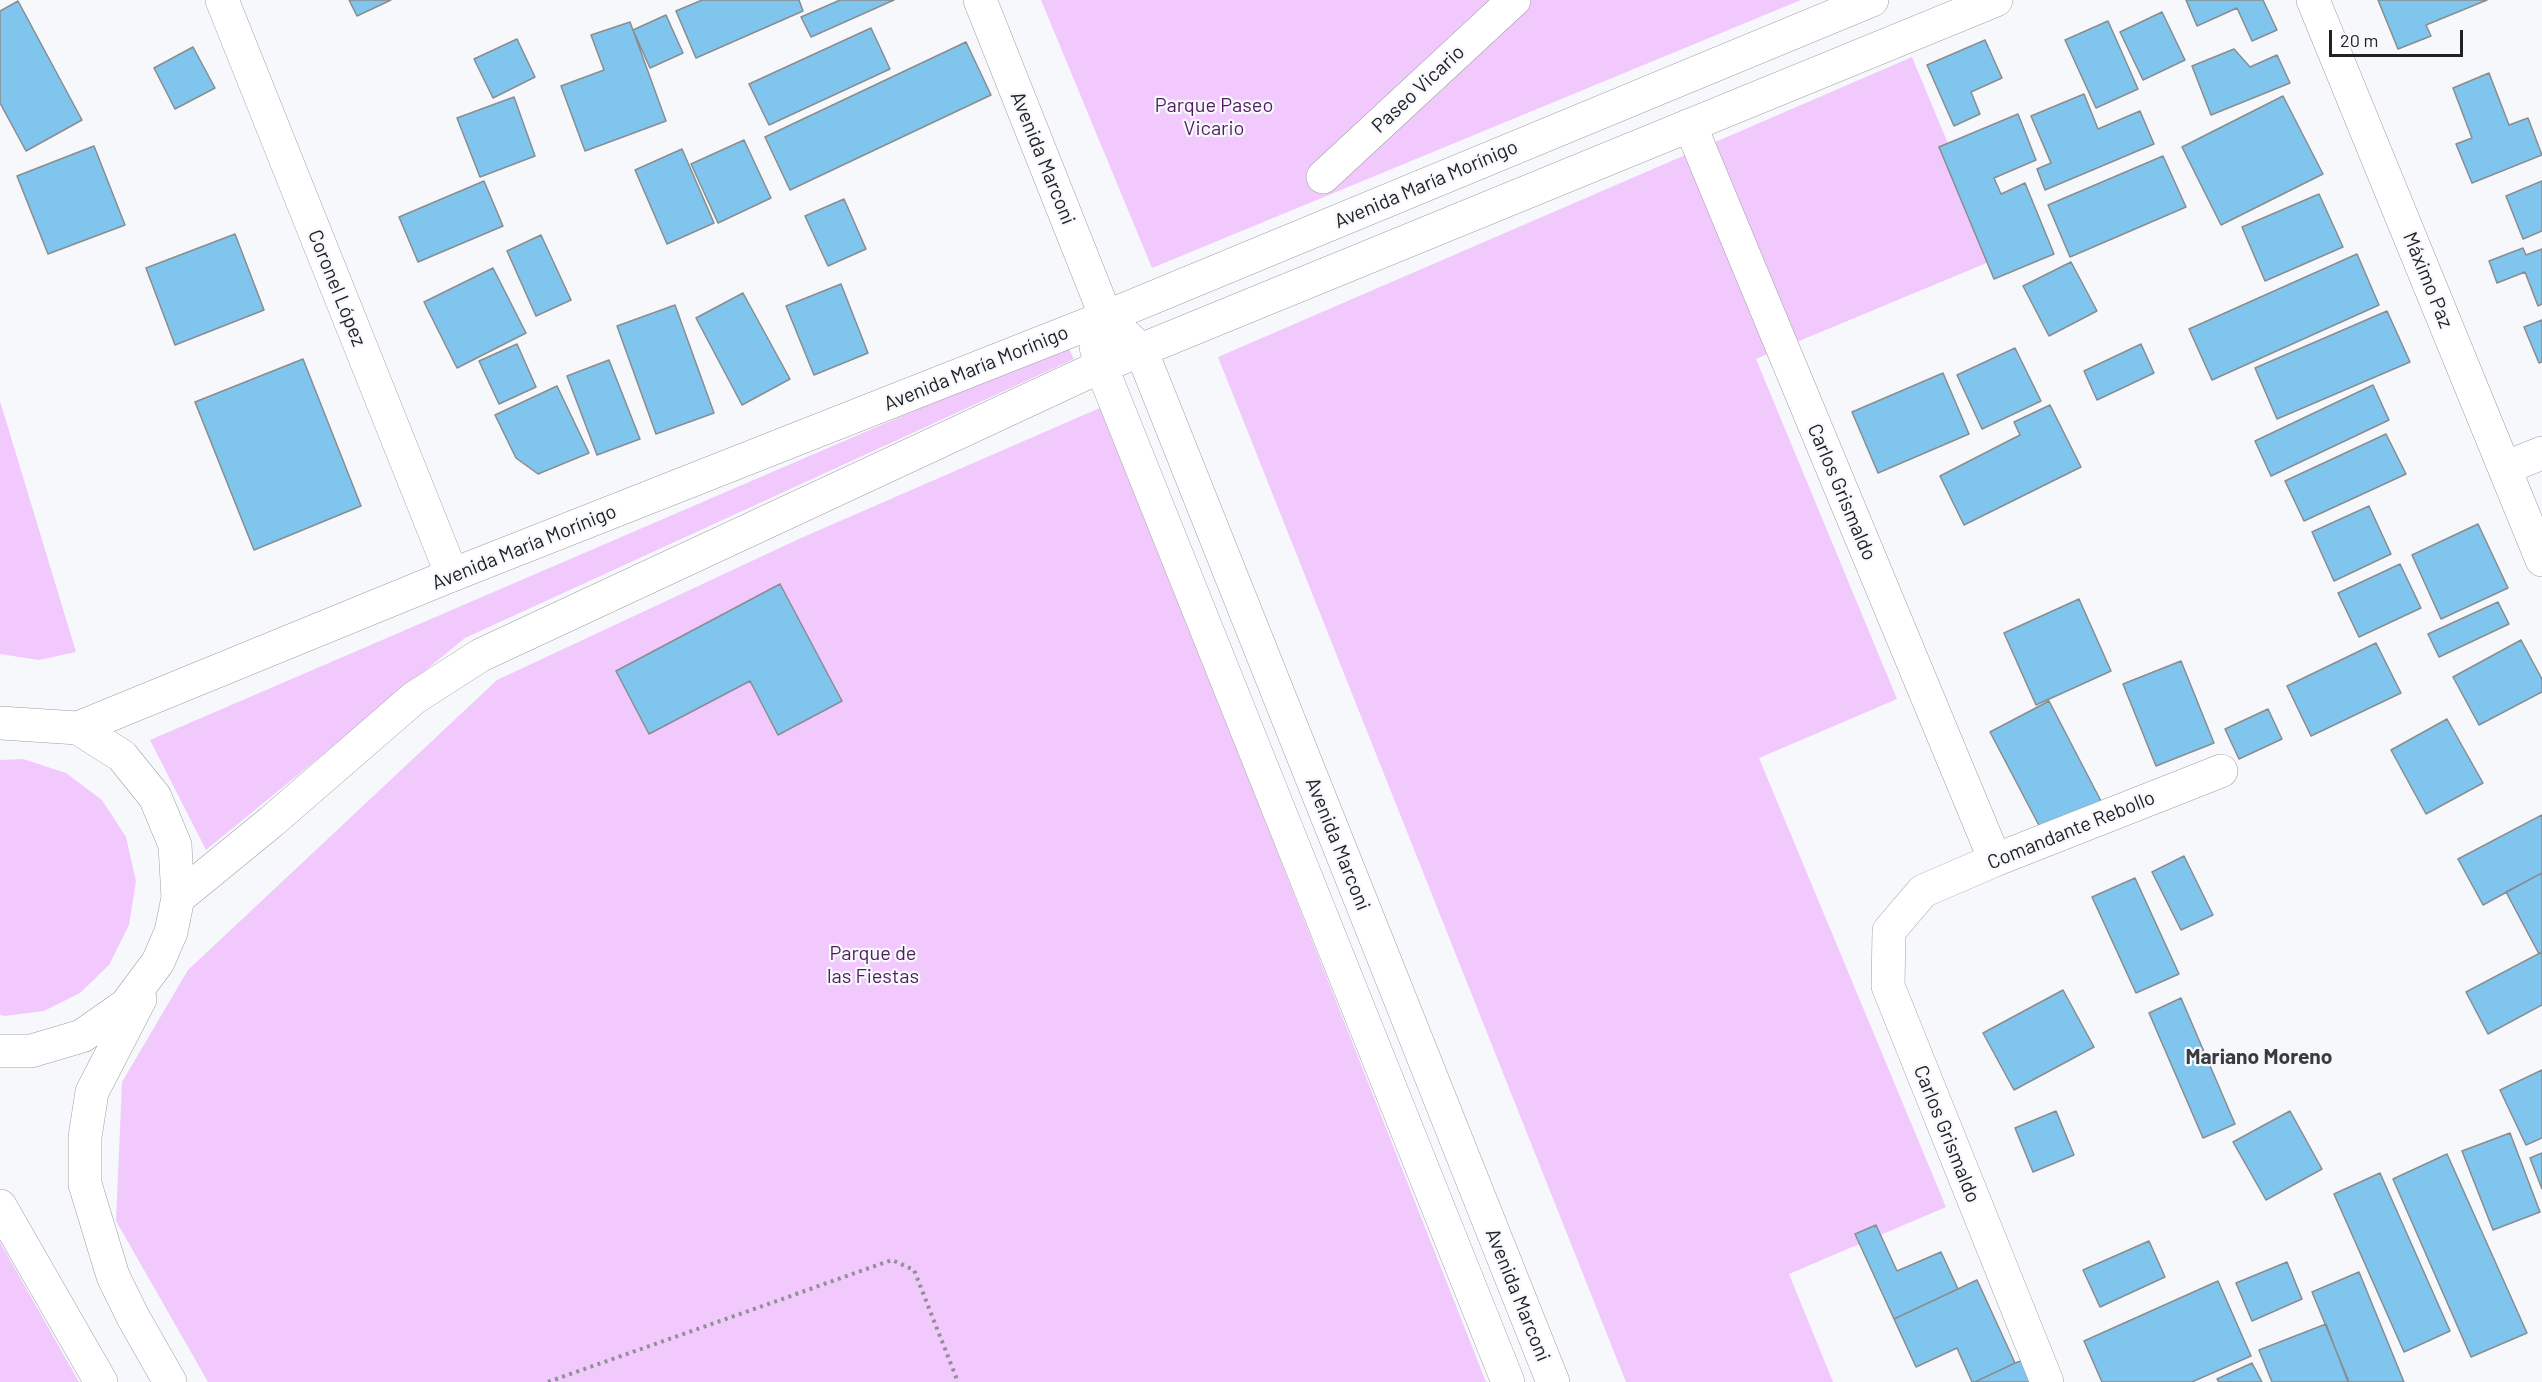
<!DOCTYPE html>
<html>
<head>
<meta charset="utf-8">
<style>
  body { margin:0 }
  #map { position:relative; width:2542px; height:1382px; overflow:hidden; background:#f6f8fc; font-family:Barlow,sans-serif }
  canvas { display:block }
  .scale { position:absolute; left:2329px; top:30px; width:134px; height:27px; box-sizing:border-box; border:3px solid #212223; border-top:0; padding-left:8px; font-size:18px; line-height:21px; white-space:nowrap; color:#212223; -webkit-text-stroke:4px #f6f8fc; paint-order:stroke }
</style>
</head>
<body>
<div id="map">
<canvas width="2542" height="1382"></canvas>
<div class="scale">20 m</div>
</div>
<script>
const ctx = document.querySelector('canvas').getContext('2d');
ctx.lineJoin = 'round';
function fillPath(path, color) {
  ctx.fillStyle = color;
  ctx.fill(path, 'evenodd');
}
function poly(rows) {
  const path = new Path2D();
  for (const r of rows) {
    path.moveTo(r[0], r[1]);
    for (let i = 2; i < r.length; i += 2) path.lineTo(r[i], r[i + 1]);
  }
  return path;
}
function trace(path, color, width, dash) {
  ctx.strokeStyle = color;
  ctx.lineWidth = width;
  ctx.lineCap = dash ? 'butt' : 'round';
  ctx.setLineDash(dash || []);
  ctx.stroke(path);
}
function label(font, color, halo, rows, align = 'center') {
  ctx.font = font + ' Barlow,sans-serif';
  ctx.lineWidth = 4.5;
  ctx.setLineDash([]);
  ctx.textBaseline = 'middle';
  ctx.strokeStyle = halo;
  ctx.fillStyle = color;
  for (const [text, x, y, turn = 0] of rows) {
    ctx.save();
    ctx.translate(x, y);
    ctx.rotate((+turn || 0) * Math.PI / 180);
    ctx.textAlign = isNaN(turn) ? turn : align;
    if (halo) ctx.strokeText(text, 0, 0);
    ctx.fillText(text, 0, 0);
    ctx.restore();
  }
}
fillPath(poly([
  [1041,0,1801,0,1152,268],
  [1912,57,1996,259,1756,359,1897,699,1759,758,1946,1207,1789,1274,1833,1382,1626,1382,1218,357],
  [1067,345,1074,359,465,638,206,850,150,740],
  [0,401,76,652,39,660,0,654],
  [1102,407,1486,1382,208,1382,116,1221,122,1082,188,970,497,680,801,538],
  [23,759,66,773,102,800,126,837,136,881,129,925,109,965,80,993,44,1011,5,1016,0,1015,0,760],
  [0,1242,79,1382,0,1382]
]), '#f2c9fd');
const building = poly([
  [349,0,391,0,357,16,349,0],
  [702,0,799,0,803,11,696,58,676,11,702,0],
  [840,0,894,0,811,37,801,17,840,0],
  [2186,0,2263,0,2277,30,2252,41,2237,8,2197,26,2186,0],
  [2378,0,2487,0,2426,25,2431,36,2398,49,2378,0],
  [18,1,82,120,26,151,0,103,0,11,18,1],
  [2162,12,2185,60,2143,80,2120,32,2162,12],
  [666,15,683,53,650,68,633,30,666,15],
  [2108,21,2138,89,2096,108,2065,40,2108,21],
  [630,22,666,121,585,151,561,86,604,70,591,35,630,22],
  [871,28,890,69,769,125,749,84,871,28],
  [517,39,535,77,493,98,474,59,517,39],
  [1985,40,2002,78,1971,92,1980,114,1954,126,1927,65,1985,40],
  [966,42,991,95,790,190,765,137,966,42],
  [193,47,215,88,175,109,154,68,193,47],
  [2234,49,2250,67,2277,55,2290,83,2211,115,2192,66,2234,49],
  [2489,73,2509,125,2528,118,2542,155,2472,183,2456,144,2472,138,2453,88,2489,73],
  [2084,94,2098,129,2140,111,2154,144,2045,190,2037,169,2051,163,2031,116,2084,94],
  [2283,96,2323,174,2221,225,2182,147,2283,96],
  [514,97,535,156,480,177,457,118,514,97],
  [2018,114,2036,160,1994,178,2001,194,2025,183,2054,254,1994,279,1939,147,2018,114],
  [744,140,771,198,718,223,691,164,744,140],
  [94,146,125,225,48,254,17,176,94,146],
  [682,149,714,223,667,244,635,170,682,149],
  [2163,156,2186,207,2070,257,2048,205,2163,156],
  [484,181,503,226,418,262,399,217,484,181],
  [2542,181,2542,231,2523,239,2506,196,2542,181],
  [2319,194,2343,247,2265,281,2242,227,2319,194],
  [844,199,866,249,828,266,805,216,844,199],
  [235,234,264,310,175,345,146,268,235,234],
  [541,235,571,300,536,316,507,251,541,235],
  [2523,248,2526,255,2542,249,2542,304,2538,306,2525,272,2497,283,2489,261,2523,248],
  [2357,254,2379,305,2212,380,2189,329,2357,254],
  [2071,262,2097,311,2049,336,2023,286,2071,262],
  [493,268,526,333,457,368,424,302,493,268],
  [841,284,868,353,814,375,786,306,841,284],
  [743,293,790,379,742,405,696,318,743,293],
  [675,305,714,413,656,434,617,326,675,305],
  [2387,311,2410,362,2277,419,2255,368,2387,311],
  [2542,320,2542,362,2539,363,2524,327,2542,320],
  [517,344,536,387,499,404,479,361,517,344],
  [2141,344,2154,373,2097,400,2084,371,2141,344],
  [2015,348,2041,401,1982,429,1957,375,2015,348],
  [303,359,361,506,254,550,195,402,303,359],
  [609,360,640,439,597,455,567,376,609,360],
  [1943,373,1969,434,1878,473,1852,412,1943,373],
  [2373,385,2389,420,2271,476,2255,441,2373,385],
  [557,386,589,453,538,474,516,458,495,415,557,386],
  [2050,405,2081,467,1964,525,1940,476,2020,435,2014,422,2050,405],
  [2386,434,2406,474,2304,521,2285,481,2386,434],
  [2369,506,2391,554,2334,581,2312,532,2369,506],
  [2478,524,2508,588,2441,619,2412,555,2478,524],
  [2400,564,2421,608,2359,637,2338,593,2400,564],
  [780,584,842,701,778,735,750,681,649,734,616,671,780,584],
  [2079,599,2111,671,2036,705,2004,633,2079,599],
  [2498,602,2509,624,2439,657,2428,634,2498,602],
  [2521,640,2542,679,2542,692,2479,725,2453,677,2521,640],
  [2376,643,2401,693,2311,736,2287,686,2376,643],
  [2181,661,2214,743,2156,766,2123,684,2181,661],
  [2049,701,2102,803,2043,833,1990,732,2049,701],
  [2268,709,2282,739,2239,759,2225,729,2268,709],
  [2447,719,2483,783,2426,814,2391,750,2447,719],
  [2542,815,2542,873,2483,905,2458,859,2542,815],
  [2184,856,2213,915,2181,930,2152,872,2184,856],
  [2542,873,2542,952,2539,954,2506,892,2542,873],
  [2135,878,2179,974,2136,993,2092,897,2135,878],
  [2542,952,2542,1005,2488,1034,2466,992,2542,952],
  [2063,990,2094,1047,2014,1090,1983,1033,2063,990],
  [2181,998,2235,1124,2203,1138,2149,1013,2181,998],
  [2542,1070,2542,1138,2526,1145,2500,1090,2542,1070],
  [2056,1111,2074,1155,2033,1172,2015,1128,2056,1111],
  [2290,1111,2322,1169,2266,1200,2233,1142,2290,1111],
  [2510,1133,2540,1212,2493,1230,2462,1151,2510,1133],
  [2542,1153,2542,1189,2530,1158,2542,1153],
  [2447,1154,2527,1333,2471,1357,2393,1179,2447,1154],
  [2380,1173,2450,1331,2404,1352,2334,1194,2380,1173],
  [1876,1225,1897,1271,1941,1252,1958,1289,1894,1319,1855,1234,1876,1225],
  [2149,1241,2165,1277,2100,1307,2083,1270,2149,1241],
  [2287,1262,2302,1299,2252,1321,2236,1283,2287,1262],
  [2359,1272,2404,1382,2349,1382,2312,1292,2359,1272],
  [1977,1280,2015,1363,1975,1382,1972,1382,1957,1348,1916,1367,1894,1319,1977,1280],
  [2218,1281,2251,1356,2192,1382,2102,1382,2084,1341,2218,1281],
  [2326,1324,2348,1382,2272,1382,2259,1350,2326,1324],
  [2027,1359,2038,1382,1975,1382,2015,1363,2027,1359],
  [2252,1363,2262,1382,2219,1382,2217,1379,2252,1363]
]);
fillPath(building, '#80c5ee');
trace(building, '#898d8f', 1.5);
const pedestrian = poly([
  [1323,177,1514,0]
]);
const minor = poly([
  [222,0,452,575],
  [2313,0,2542,560],
  [1690,125,1995,860],
  [2505,468,2542,453],
  [2047,1382,1888,986,1889,931,1923,891,1995,860,2221,771]
]);
const secondary = poly([
  [980,0,1106,317,1141,350,1553,1382],
  [1096,347,1101,366,1508,1382],
  [0,723,78,728,122,756,155,797,175,845,178,898,171,932,158,962,126,1005,82,1036,31,1051,0,1051],
  [78,728,452,575,1106,317,1872,0],
  [178,898,271,822,414,698,481,655,1097,368,1996,0],
  [140,999,92,1092,85,1137,85,1184,113,1276,133,1317,170,1382],
  [0,1206,101,1382]
]);
trace(pedestrian, '#9ea0a3', 34);
trace(minor, '#9ea0a3', 34);
trace(secondary, '#9ea0a3', 34);
trace(poly([
  [548,1382,892,1260,914,1270,958,1382]
]), '#909194', 4, [3, 4.5]);
trace(pedestrian, '#fff', 33);
trace(minor, '#fff', 33);
trace(secondary, '#fff', 33);
label('20px', '#212223', '#f6f8fc', [
  ["Paseo Vicario",1418,89,-43],
  ["Avenida Marconi",1043,158,68],
  ["Avenida María Morínigo",1426,184,-23],
  ["Máximo Paz",2428,280,68],
  ["Coronel López",337,288,68],
  ["Avenida María Morínigo",976,368,-22],
  ["Carlos Grismaldo",1842,492,67],
  ["Avenida María Morínigo",524,547,-22],
  ["Comandante Rebollo",2071,830,-22],
  ["Avenida Marconi",1338,844,68],
  ["Carlos Grismaldo",1947,1134,68],
  ["Avenida Marconi",1518,1295,68]
]);
label('20px', '#511c5f', '#f6f8fc', [
  ["Parque Paseo",1214,105],
  ["Vicario",1214,128],
  ["Parque de",873,953],
  ["las Fiestas",873,976]
]);
label('bold 21px', '#3a3b3e', '#f6f8fc', [
  ["Mariano Moreno",2259,1057]
]);
</script>
</body>
</html>
